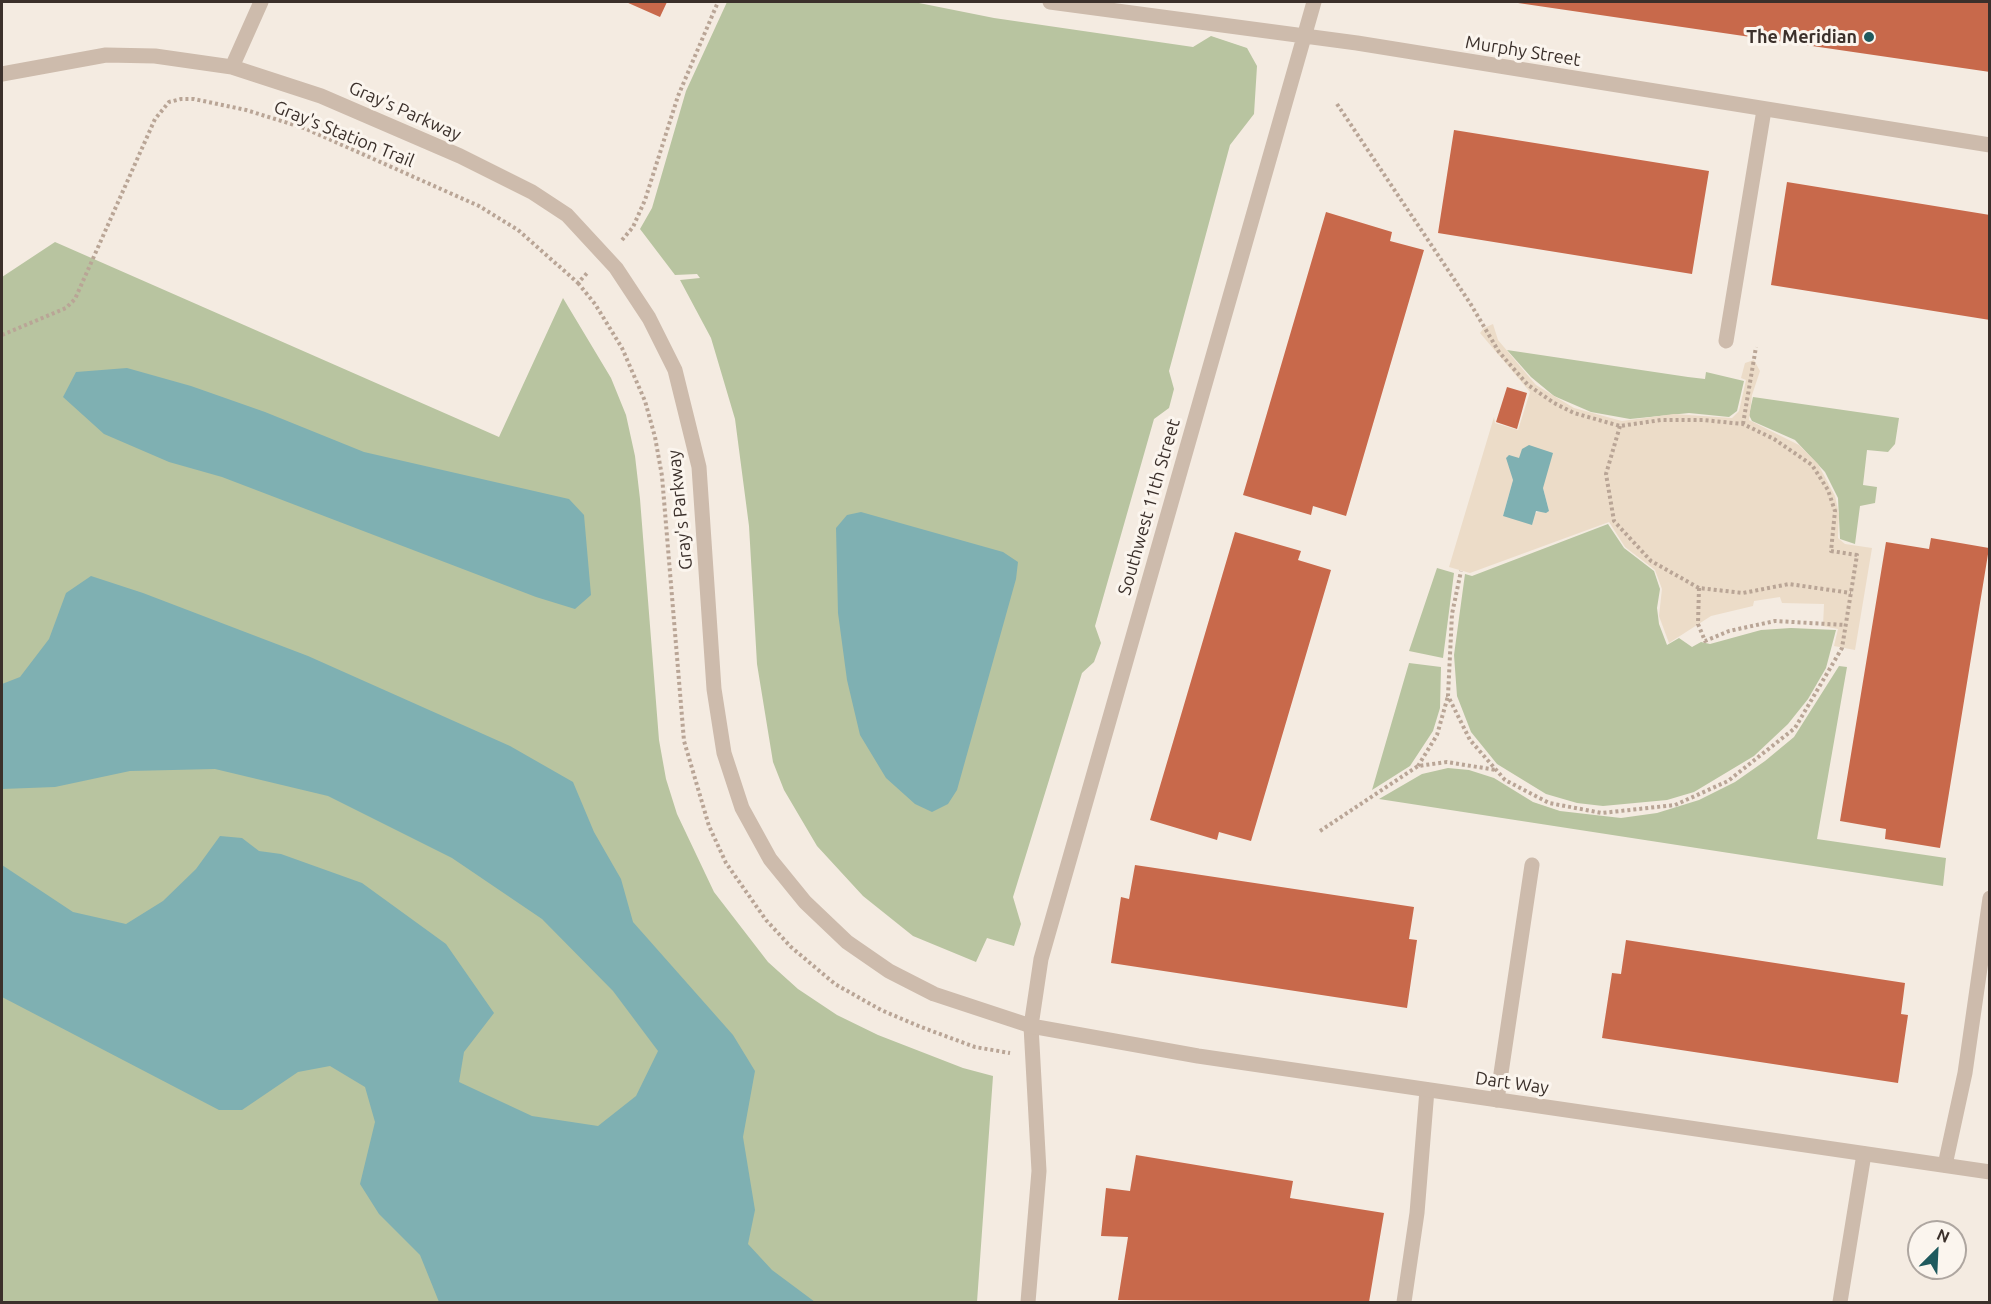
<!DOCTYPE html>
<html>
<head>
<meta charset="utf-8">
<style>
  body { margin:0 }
  #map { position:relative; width:1991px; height:1304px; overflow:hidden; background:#f4ebe1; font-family:Ubuntu,sans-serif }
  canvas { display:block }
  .frame { position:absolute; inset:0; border:3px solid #3b302b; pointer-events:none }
  .north { position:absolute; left:1907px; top:1220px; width:60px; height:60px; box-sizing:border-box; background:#fbf5ee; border:2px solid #aea6a0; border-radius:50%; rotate:24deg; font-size:16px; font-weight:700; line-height:24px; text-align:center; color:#3b302b }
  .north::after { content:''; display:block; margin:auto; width:21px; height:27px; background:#1f5a5e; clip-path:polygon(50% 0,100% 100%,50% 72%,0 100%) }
</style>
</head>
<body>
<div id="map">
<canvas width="1991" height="1304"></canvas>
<div class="frame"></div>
<div class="north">N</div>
</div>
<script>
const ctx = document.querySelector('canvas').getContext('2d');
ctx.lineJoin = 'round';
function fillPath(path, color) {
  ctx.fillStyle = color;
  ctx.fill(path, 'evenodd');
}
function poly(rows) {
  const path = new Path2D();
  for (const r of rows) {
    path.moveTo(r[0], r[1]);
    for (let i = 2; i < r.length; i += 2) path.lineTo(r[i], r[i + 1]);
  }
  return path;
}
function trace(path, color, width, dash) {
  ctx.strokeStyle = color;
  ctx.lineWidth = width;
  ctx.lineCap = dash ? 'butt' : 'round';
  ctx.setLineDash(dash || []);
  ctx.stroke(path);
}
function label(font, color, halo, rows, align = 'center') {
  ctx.font = font + ' Ubuntu,sans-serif';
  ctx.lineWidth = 6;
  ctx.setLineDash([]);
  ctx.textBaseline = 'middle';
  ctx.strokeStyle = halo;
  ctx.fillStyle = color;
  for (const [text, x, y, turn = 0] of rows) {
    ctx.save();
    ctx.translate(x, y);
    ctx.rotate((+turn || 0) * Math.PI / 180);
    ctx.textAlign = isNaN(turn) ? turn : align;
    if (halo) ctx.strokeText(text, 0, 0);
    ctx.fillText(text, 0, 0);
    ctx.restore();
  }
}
fillPath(poly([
  [727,2,914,2,994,18,1193,47,1211,36,1247,48,1257,66,1254,114,1230,145,1169,371,1174,389,1169,408,1154,419,1095,626,1101,643,1094,662,1082,673,1013,897,1021,924,1014,946,987,938,976,962,913,936,863,896,817,846,784,790,773,762,757,664,749,526,735,419,711,338,680,280,700,278,697,274,675,275,640,229,652,208,686,91],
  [55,242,499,437,563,298,611,378,626,415,635,456,640,499,659,740,666,779,677,814,714,892,768,962,798,989,837,1015,878,1035,963,1068,993,1076,977,1302,2,1302,2,277],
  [1507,350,1688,377,1705,379,1706,372,1744,381,1737,411,1729,417,1689,413,1630,419,1591,412,1554,396,1531,377],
  [1753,397,1899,418,1895,444,1888,452,1867,450,1863,485,1877,487,1875,503,1860,506,1855,544,1840,539,1838,498,1825,472,1795,440,1752,421,1749,415],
  [1608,524,1624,548,1654,571,1660,589,1657,608,1659,624,1667,645,1679,638,1692,647,1701,642,1710,644,1761,630,1791,628,1836,630,1826,668,1808,699,1788,724,1754,756,1694,792,1667,800,1603,806,1577,803,1546,794,1497,764,1471,732,1457,696,1454,655,1465,574,1472,576],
  [1437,568,1454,573,1443,658,1409,651],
  [1409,663,1441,667,1440,708,1433,731,1410,766,1372,790],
  [1839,666,1847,667,1817,839,1946,858,1943,886,1379,799,1422,774,1448,768,1469,770,1494,778,1533,802,1560,811,1621,818,1657,813,1699,800,1735,782,1765,761,1794,737]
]), '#b8c4a0');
fillPath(poly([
  [1493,324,1498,340,1536,385,1574,408,1622,421,1674,414,1732,418,1739,411,1746,380,1741,378,1745,363,1754,360,1760,371,1752,395,1749,420,1799,445,1818,464,1835,496,1839,514,1838,538,1845,544,1872,548,1855,650,1834,646,1838,629,1823,626,1824,604,1782,603,1780,597,1754,601,1753,606,1711,616,1669,643,1659,616,1662,589,1655,570,1625,547,1609,522,1470,573,1449,567,1494,417,1495,423,1518,430,1530,392,1480,333,1484,328],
  [1513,480,1543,488,1549,511,1503,516]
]), '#ecdcc8');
fillPath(poly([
  [127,368,191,386,265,412,364,452,569,499,584,515,591,595,575,609,536,597,222,477,169,462,104,434,63,397,76,372],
  [1529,445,1553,453,1543,488,1549,511,1546,513,1536,511,1532,525,1503,516,1513,480,1506,458,1509,455,1519,458,1522,449],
  [861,512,1003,552,1018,562,1016,579,957,790,948,804,932,812,915,804,886,778,860,735,847,680,838,613,836,528,847,515],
  [91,576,143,593,308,656,510,746,573,782,594,832,621,879,633,922,733,1035,755,1071,743,1137,755,1210,748,1244,772,1270,815,1302,439,1302,420,1255,379,1214,360,1184,375,1122,365,1087,330,1066,298,1072,242,1110,219,1110,2,997,2,865,73,912,126,924,163,901,196,869,220,836,242,838,259,851,281,854,362,883,446,944,494,1013,464,1052,459,1082,532,1116,598,1126,636,1096,658,1051,613,991,542,919,452,858,328,796,215,769,130,771,55,787,2,789,2,684,20,677,49,639,66,593]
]), '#7fb0b2');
fillPath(poly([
  [626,2,667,2,660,17],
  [1518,2,1990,2,1990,72,1518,3],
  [1454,130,1709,171,1692,274,1438,233],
  [1787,182,1990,215,1990,320,1771,285],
  [1326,212,1392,232,1390,241,1424,250,1346,516,1313,506,1311,515,1243,495],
  [1507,387,1527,393,1517,429,1496,422],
  [1235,532,1301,551,1298,560,1331,570,1251,841,1219,832,1217,840,1150,820],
  [1931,538,1989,548,1940,848,1885,839,1886,829,1840,821,1886,542,1929,549],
  [1135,865,1414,907,1409,939,1417,940,1407,1008,1111,963,1121,897,1129,899],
  [1626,940,1905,983,1901,1014,1908,1015,1898,1083,1602,1038,1612,973,1621,974],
  [1136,1155,1293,1181,1290,1198,1384,1213,1369,1302,1118,1300,1128,1237,1101,1236,1106,1188,1130,1191]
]), '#c8694b');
trace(poly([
  [1337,104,1470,303,1499,352,1528,385,1554,403,1574,413,1620,426,1661,420,1703,420,1743,424,1774,439,1812,465,1828,490,1835,511,1831,551,1857,555,1842,648,1795,728,1728,781,1675,805,1602,813,1549,803,1505,780,1470,740,1448,696,1452,614,1461,571],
  [622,240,633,227,645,200,678,96,718,2],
  [578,283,595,304,622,348,645,401,655,437,662,476,684,741,709,826,726,863,766,920,791,947,835,984,881,1010,921,1027,975,1047,1010,1053],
  [2,335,66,308,75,299,155,119,169,102,181,99,194,99,246,110,304,128,479,206,518,230,578,283,588,272],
  [1743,424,1756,347],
  [1620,426,1606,474,1614,521,1651,561,1699,588,1743,593,1789,584,1851,593],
  [1699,588,1698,624,1705,641,1729,631,1775,621,1845,625],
  [1418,766,1437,735,1448,696],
  [1320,831,1418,766,1447,762,1496,770]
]), '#b9a596', 4, [3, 3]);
trace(poly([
  [1726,341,1764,110],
  [1497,1100,1532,865],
  [1945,1165,1965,1073,1990,898],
  [1028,1302,1039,1171,1031,1026],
  [1404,1302,1417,1213,1427,1090],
  [1840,1302,1864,1154]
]), '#cdbbac', 15);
trace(poly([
  [1050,2,1357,43,1990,145],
  [232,67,261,2],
  [2,74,106,55,155,56,232,67,321,96,460,156,532,192,567,215,616,268,649,318,675,370,699,467,714,689,724,753,742,808,770,859,805,902,847,942,889,971,934,994,1031,1026,1198,1056,1990,1172],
  [1031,1026,1041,959,1314,2]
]), '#cdbbac', 15);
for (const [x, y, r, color] of [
  [1869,37,6,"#1f5a5e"]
]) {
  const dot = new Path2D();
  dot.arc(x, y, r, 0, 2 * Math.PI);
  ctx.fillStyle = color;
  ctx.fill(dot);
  trace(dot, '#fbf5ee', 2);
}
label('bold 18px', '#3b302b', '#fbf5ee', [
  ["The Meridian",1857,37]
], 'right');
label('18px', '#3b302b', '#fbf5ee', [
  ["Murphy Street",1523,51,9],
  ["Gray's Parkway",405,111,24],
  ["Gray's Station Trail",344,134,22],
  ["Southwest 11th Street",1149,507,-74],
  ["Gray's Parkway",680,510,-96],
  ["Dart Way",1512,1083,8]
]);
</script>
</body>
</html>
